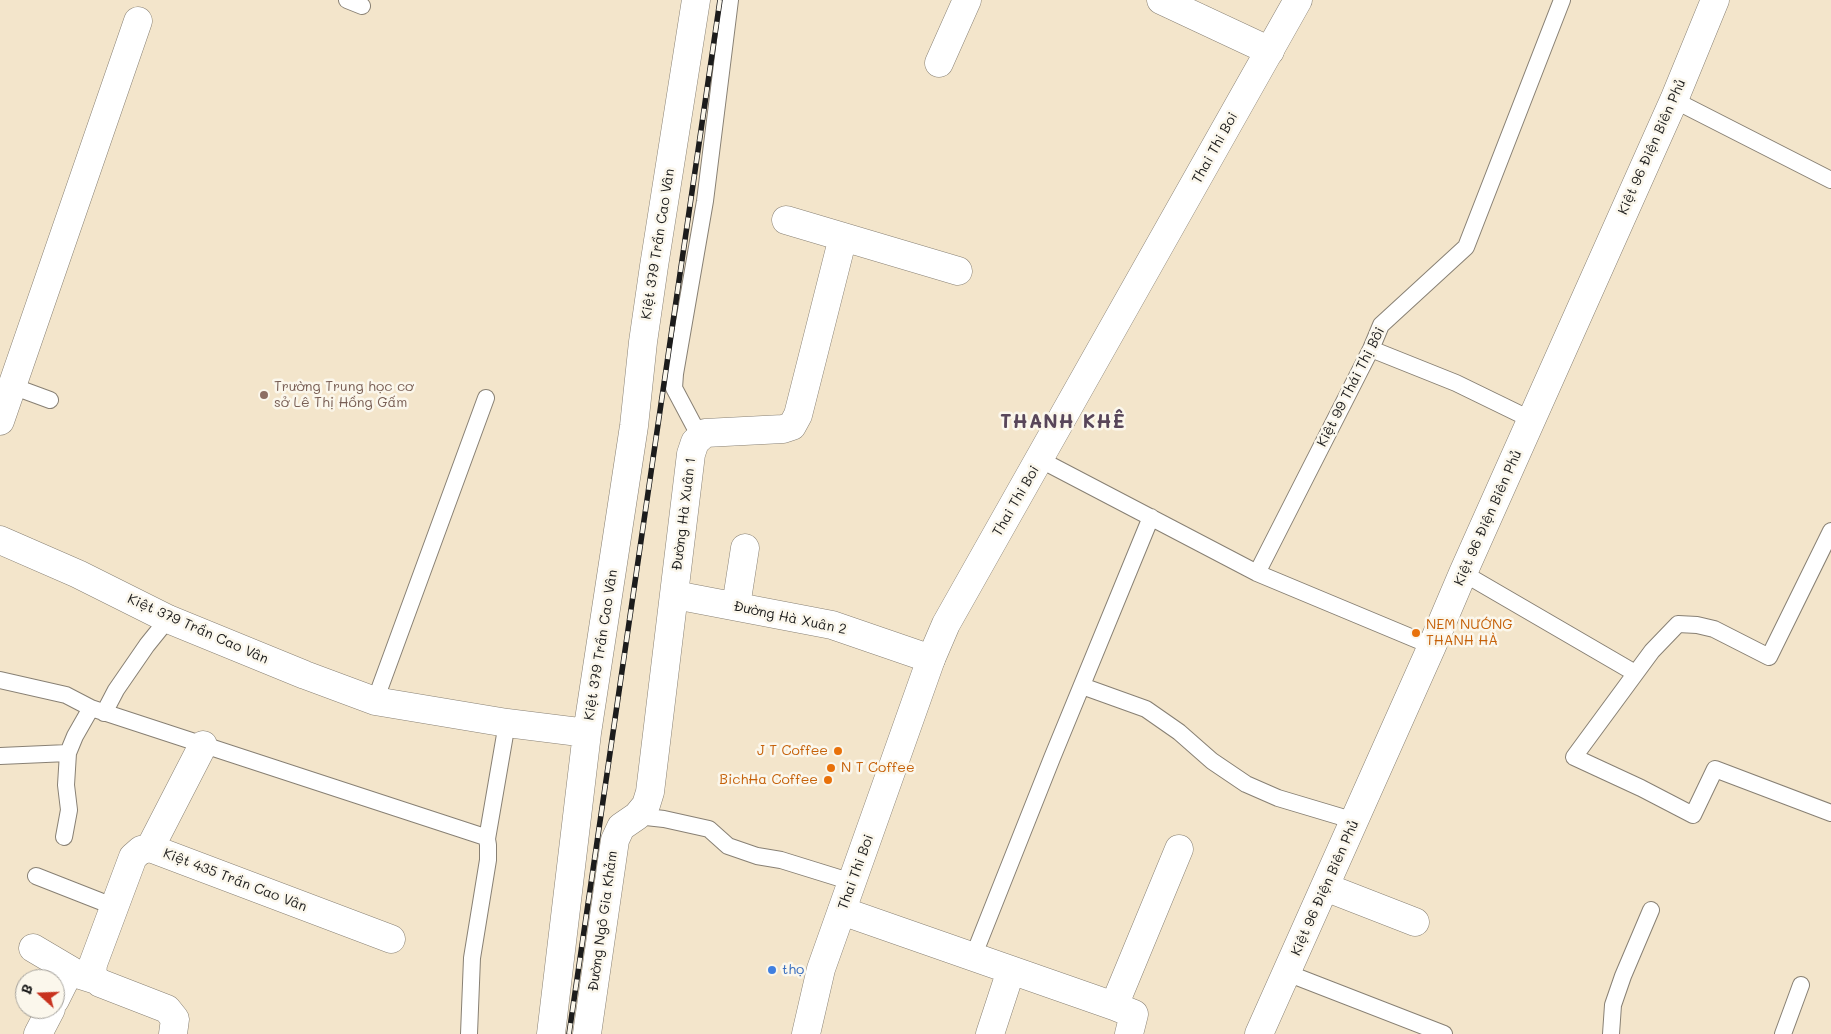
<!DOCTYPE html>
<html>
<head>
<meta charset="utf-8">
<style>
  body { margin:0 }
  #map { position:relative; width:1831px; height:1034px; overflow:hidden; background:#f3e5cb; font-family:Mali,sans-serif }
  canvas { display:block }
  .north { position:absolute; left:15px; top:969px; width:50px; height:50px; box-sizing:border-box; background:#fbf7ec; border:1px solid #a29f99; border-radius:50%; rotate:290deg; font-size:14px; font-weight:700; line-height:20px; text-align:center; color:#1c1c1c }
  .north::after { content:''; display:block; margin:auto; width:18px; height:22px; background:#c8321e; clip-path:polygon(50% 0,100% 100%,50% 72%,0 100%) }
</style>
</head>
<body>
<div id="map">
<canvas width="1831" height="1034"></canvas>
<div class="north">B</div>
</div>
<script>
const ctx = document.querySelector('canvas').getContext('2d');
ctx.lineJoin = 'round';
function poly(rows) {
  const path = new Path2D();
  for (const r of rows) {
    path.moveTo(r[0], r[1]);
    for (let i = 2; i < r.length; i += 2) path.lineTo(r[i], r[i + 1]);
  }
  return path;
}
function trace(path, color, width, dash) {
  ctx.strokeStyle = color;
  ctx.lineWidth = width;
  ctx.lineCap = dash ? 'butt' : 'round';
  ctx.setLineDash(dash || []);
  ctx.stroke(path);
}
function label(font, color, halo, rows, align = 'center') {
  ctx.font = font + ' Mali,sans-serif';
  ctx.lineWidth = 5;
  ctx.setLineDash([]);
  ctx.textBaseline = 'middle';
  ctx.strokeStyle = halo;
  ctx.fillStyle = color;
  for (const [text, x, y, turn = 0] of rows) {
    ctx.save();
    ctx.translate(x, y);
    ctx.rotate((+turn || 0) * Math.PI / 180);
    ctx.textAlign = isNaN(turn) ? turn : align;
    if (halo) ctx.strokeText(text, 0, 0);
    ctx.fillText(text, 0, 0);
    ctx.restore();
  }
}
const lane = poly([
  [347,0,362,6],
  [1674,100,1831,180],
  [1371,349,1456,383,1532,420],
  [12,386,50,400],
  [700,437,674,388,675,374,705,201,730,0],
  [1039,459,1257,573,1432,646],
  [1831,531,1769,657,1714,629,1697,625,1678,624,1652,651,1574,757,1641,788,1693,815,1715,769,1831,813],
  [1257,573,1371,349,1381,325,1466,247,1562,0],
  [1463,573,1635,673],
  [0,680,66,695,91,708,485,837,487,839,488,845,488,860,472,958,469,1034],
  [1082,686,1146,709,1179,732,1212,761,1246,784,1278,798,1355,821],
  [375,701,486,398],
  [104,713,116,690,147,645,168,619],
  [0,756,68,753],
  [637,816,664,819,709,829,728,846,757,856,781,860,852,882],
  [64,837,69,810,66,785,68,753,75,736,91,708],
  [487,839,507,723],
  [36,876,115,907],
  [973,957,1052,758,1151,517],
  [1287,973,1444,1034],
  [1611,1034,1613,1005,1623,976,1651,910],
  [1783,1034,1801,985]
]);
const street = poly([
  [1161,0,1270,51],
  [939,63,967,0],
  [786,220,958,271],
  [0,421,138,21],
  [0,540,78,574,168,619,305,675,375,701,507,723,587,733],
  [675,595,832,625,931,659],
  [736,606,745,548],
  [150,848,203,745],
  [1325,887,1415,922],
  [842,911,1114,1006],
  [33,948,77,974,96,980],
  [55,1000,70,970],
  [38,1034,51,1009],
  [173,1034,175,1019,167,1009,100,983,92,976,93,964,133,857,141,850,150,848,391,939],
  [551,1034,587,733,634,426,643,342,654,266,696,0],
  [587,1034,615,840,621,827,637,816,646,805,650,792,691,454,695,442,705,433,783,429,792,426,798,415,843,237],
  [990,1034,1011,970],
  [1129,1034,1134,1014,1114,1006,1179,849],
  [1259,1034,1432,646,1463,573,1674,100,1715,0]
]);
const secondary = poly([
  [806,1034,821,969,931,659,946,624,1298,0]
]);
trace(lane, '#888074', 18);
trace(street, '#888074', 29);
trace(secondary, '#888074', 29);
trace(lane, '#fff', 16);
trace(street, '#fff', 28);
trace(secondary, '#fff', 28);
const rail = poly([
  [569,1034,720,0]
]);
trace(rail, '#1c1c1c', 5.5);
trace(rail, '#fbf7ec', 4, [11]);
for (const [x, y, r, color] of [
  [264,395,5,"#8d6e63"],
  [1416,633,5,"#e8710a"],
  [838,751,5,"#e8710a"],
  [831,768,5,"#e8710a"],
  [828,780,5,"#e8710a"],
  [772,970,5,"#3f7fe0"]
]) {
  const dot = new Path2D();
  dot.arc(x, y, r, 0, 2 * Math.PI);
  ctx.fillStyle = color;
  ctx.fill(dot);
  trace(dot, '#fbf7ec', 2);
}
label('14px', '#1c1c1c', '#fbf7ec', [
  ["Kiệt 96 Điện Biên Phủ",1652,147,-66],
  ["Thai Thi Boi",1215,148,-61],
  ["Kiệt 379 Trần Cao Vân",658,244,-81],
  ["Kiệt 99 Thái Thị Bôi",1351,387,-63],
  ["Thai Thi Boi",1016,501,-60],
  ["Đường Hà Xuân 1",684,514,-83],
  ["Kiệt 96 Điện Biên Phủ",1488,518,-66],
  ["Đường Hà Xuân 2",790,618,12],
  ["Kiệt 379 Trần Cao Vân",198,629,24],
  ["Kiệt 379 Trần Cao Vân",601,645,-81],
  ["Thai Thi Boi",856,872,-70],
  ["Kiệt 435 Trần Cao Vân",235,880,21],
  ["Kiệt 96 Điện Biên Phủ",1325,888,-66],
  ["Đường Ngô Gia Khảm",603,921,-82]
]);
label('14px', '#785e54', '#fbf7ec', [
  ["Trường Trung học cơ",274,387],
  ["sở Lê Thị Hồng Gấm",274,403]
], 'left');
label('14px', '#c56008', '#fbf7ec', [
  ["NEM NƯỚNG",1426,625],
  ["THANH HÀ",1426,641],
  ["J T Coffee",828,751,"right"],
  ["N T Coffee",841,768],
  ["BichHa Coffee",818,780,"right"]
], 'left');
label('14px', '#366cbe', '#fbf7ec', [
  ["thọ",782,970]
], 'left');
ctx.letterSpacing = '1px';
label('bold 19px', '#58465a', '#fbf7ec', [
  ["THANH KHÊ",1063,422]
]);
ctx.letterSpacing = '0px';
</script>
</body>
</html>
